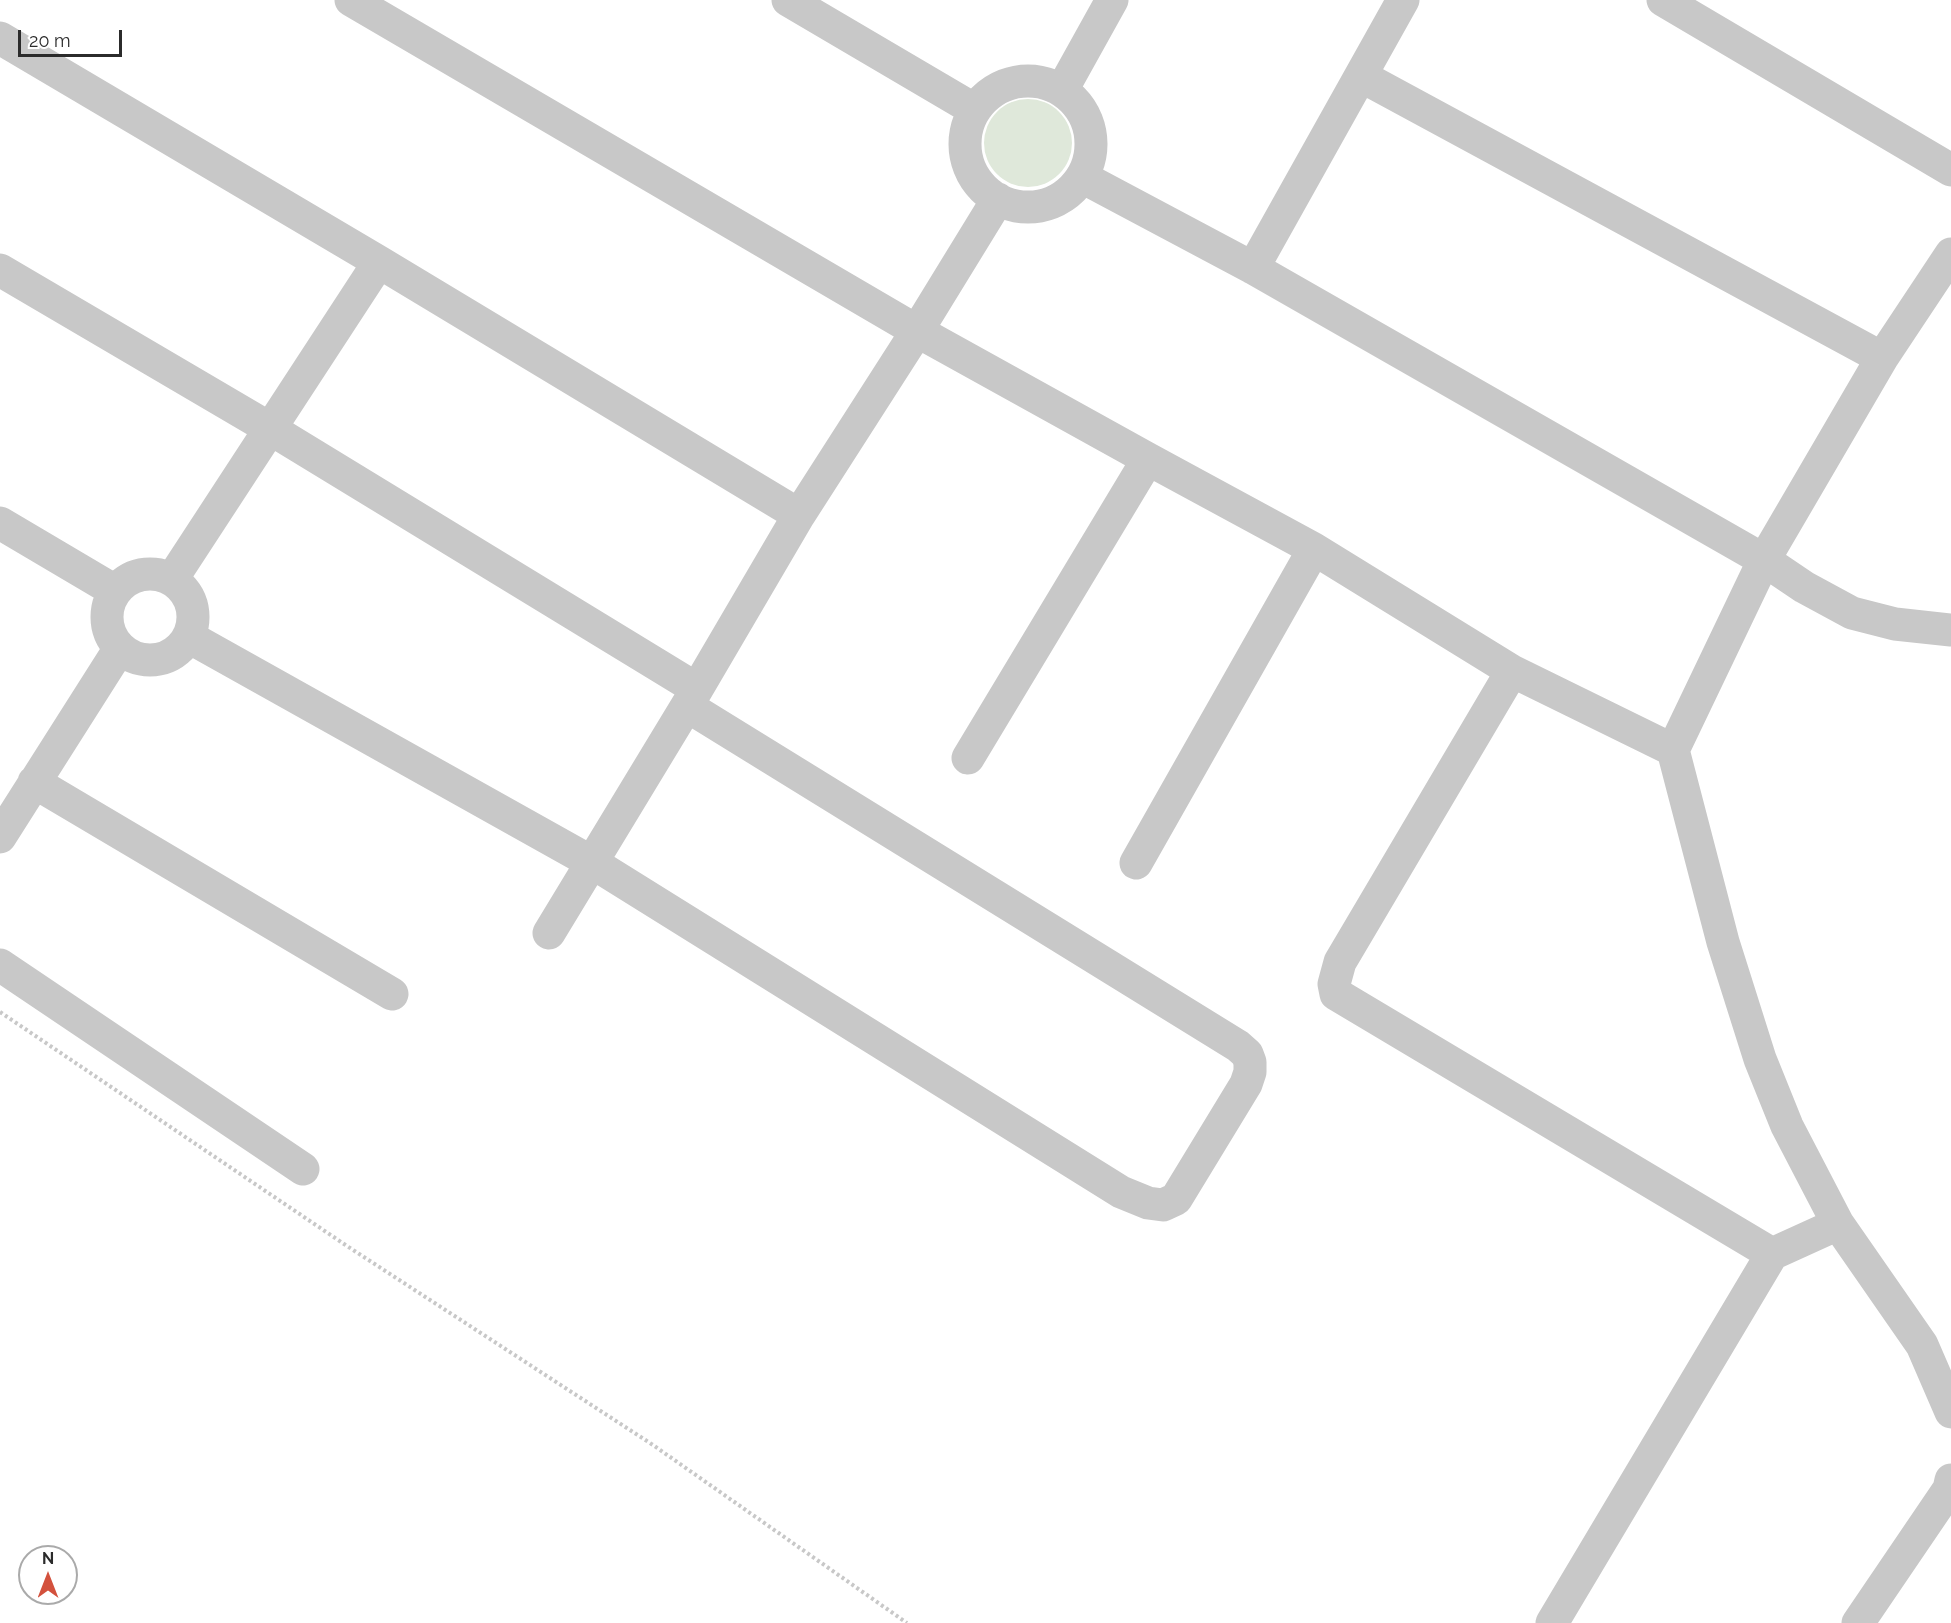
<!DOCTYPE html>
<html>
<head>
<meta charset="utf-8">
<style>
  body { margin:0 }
  #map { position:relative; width:1951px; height:1623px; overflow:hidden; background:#fff; font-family:Raleway,sans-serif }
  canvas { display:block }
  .north { position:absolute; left:18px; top:1545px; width:60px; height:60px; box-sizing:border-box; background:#fff; border:2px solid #aaa; border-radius:50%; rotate:0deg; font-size:16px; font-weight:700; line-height:24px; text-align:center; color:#2b2b2b }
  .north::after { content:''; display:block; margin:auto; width:21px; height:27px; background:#d3513d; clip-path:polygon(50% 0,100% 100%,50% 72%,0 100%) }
  .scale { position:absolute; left:18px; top:30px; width:104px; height:27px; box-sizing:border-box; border:3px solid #2b2b2b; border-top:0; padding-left:8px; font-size:18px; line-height:21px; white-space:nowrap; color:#2b2b2b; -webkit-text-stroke:4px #fff; paint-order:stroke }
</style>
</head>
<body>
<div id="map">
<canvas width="1951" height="1623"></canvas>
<div class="north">N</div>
<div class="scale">20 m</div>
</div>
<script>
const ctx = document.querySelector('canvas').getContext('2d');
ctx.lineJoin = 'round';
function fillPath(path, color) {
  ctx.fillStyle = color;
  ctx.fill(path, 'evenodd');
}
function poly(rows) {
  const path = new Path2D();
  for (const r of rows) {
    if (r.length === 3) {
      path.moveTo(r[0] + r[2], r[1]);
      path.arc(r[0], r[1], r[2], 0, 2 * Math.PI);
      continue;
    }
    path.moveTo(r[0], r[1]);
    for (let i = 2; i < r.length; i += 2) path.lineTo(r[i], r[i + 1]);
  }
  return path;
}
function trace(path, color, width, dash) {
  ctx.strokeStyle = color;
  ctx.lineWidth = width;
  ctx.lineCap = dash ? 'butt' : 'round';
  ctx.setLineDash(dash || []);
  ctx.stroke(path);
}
fillPath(poly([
  [1028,143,44]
]), '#dfe8da');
trace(poly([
  [0,1012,347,1246,653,1445,907,1623]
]), '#c8c8c8', 4, [3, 3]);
trace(poly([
  [351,0,917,331,1148,459,1314,549,1136,863],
  [788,0,975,110],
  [1663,0,1951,170],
  [0,38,379,262,799,515,917,331,998,199],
  [1361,76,1882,358],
  [1028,144,63],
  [1062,90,1112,0],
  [1082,177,1253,268,1764,560,1804,587,1852,613,1895,624,1951,630],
  [1253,268,1403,0],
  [0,270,269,428,697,689],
  [0,523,115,591],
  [1314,549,1512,671,1673,750,1723,942,1760,1059,1787,1126,1838,1224,1922,1345,1951,1412],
  [150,617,43],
  [172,579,379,262],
  [189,637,593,863,1121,1192,1148,1203,1163,1205,1176,1199,1246,1084,1250,1072,1250,1062,1247,1054,1238,1046,687,706],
  [1512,671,1340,962,1334,984,1336,994,1772,1254],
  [1673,750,1764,560,1882,358,1951,254],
  [968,758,1148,459],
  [34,782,392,994],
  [0,837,120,648],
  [549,933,697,689,799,515],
  [0,965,303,1169],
  [1552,1623,1772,1254,1838,1224],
  [1858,1623,1949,1489,1951,1480]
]), '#c8c8c8', 33);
</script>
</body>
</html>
